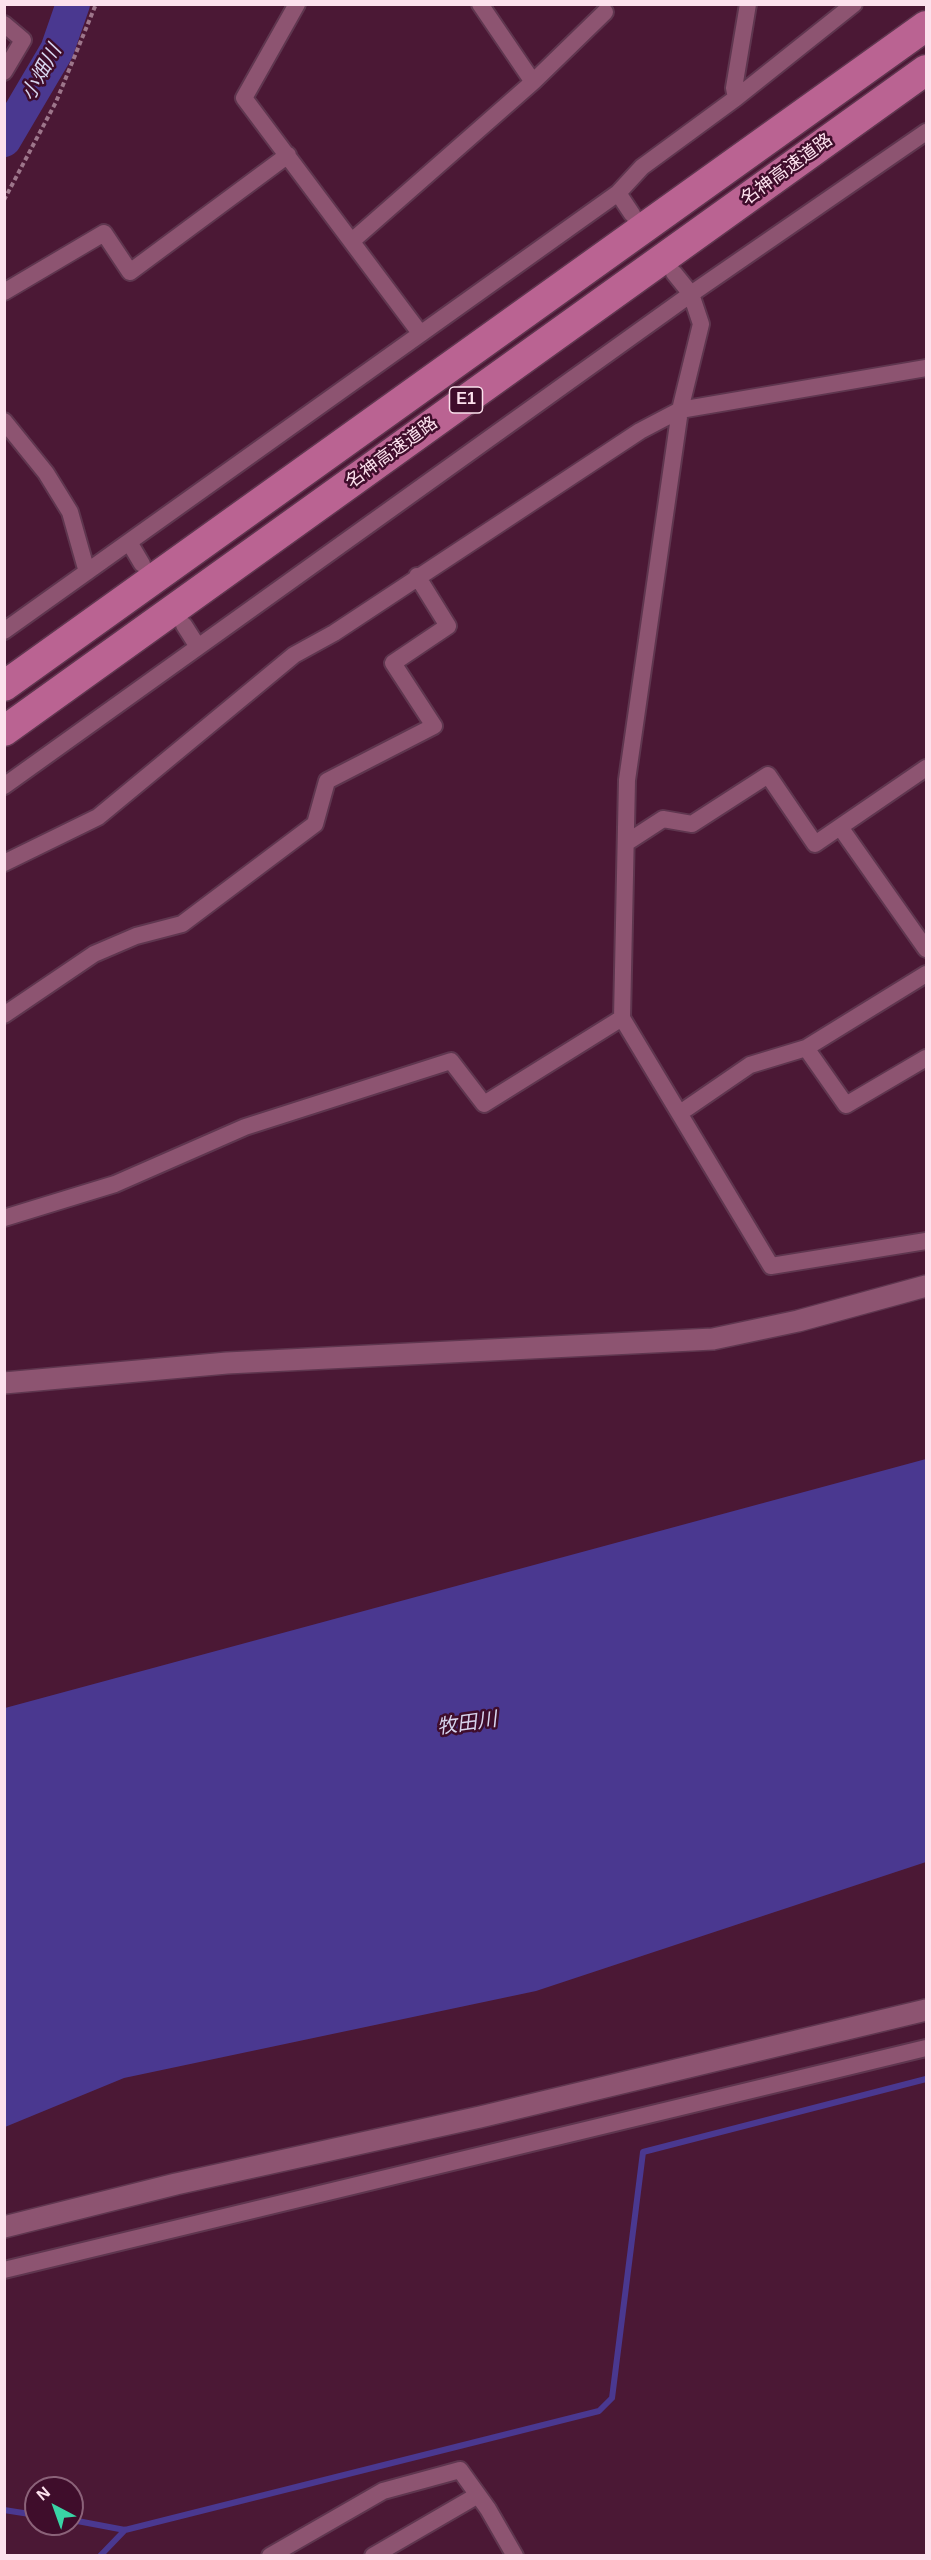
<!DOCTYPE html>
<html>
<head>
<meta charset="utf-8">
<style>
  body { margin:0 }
  #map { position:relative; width:931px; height:2560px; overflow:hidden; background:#4b1835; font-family:Arial,sans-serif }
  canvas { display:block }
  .frame { position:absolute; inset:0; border:6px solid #fce1ed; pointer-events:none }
  .north { position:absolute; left:24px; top:2476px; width:60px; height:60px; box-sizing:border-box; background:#3f0d2b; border:2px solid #8b6279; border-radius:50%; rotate:319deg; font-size:16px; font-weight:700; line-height:24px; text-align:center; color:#fce1ed }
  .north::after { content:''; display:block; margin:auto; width:21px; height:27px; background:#39d4a5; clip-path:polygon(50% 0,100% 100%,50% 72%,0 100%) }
</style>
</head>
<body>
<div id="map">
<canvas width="931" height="2560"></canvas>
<div class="frame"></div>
<div class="north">N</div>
</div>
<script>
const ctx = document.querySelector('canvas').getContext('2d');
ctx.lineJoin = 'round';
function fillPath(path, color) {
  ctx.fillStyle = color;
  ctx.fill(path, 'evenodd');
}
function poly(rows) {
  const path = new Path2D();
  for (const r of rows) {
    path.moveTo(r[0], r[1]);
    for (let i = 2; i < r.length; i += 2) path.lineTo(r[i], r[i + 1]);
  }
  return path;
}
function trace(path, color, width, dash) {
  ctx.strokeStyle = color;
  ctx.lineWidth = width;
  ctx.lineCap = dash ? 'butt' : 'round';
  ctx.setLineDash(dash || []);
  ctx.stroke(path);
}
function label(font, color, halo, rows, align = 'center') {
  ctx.font = font + ' Arial,"Noto Sans JP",sans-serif';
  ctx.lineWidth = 5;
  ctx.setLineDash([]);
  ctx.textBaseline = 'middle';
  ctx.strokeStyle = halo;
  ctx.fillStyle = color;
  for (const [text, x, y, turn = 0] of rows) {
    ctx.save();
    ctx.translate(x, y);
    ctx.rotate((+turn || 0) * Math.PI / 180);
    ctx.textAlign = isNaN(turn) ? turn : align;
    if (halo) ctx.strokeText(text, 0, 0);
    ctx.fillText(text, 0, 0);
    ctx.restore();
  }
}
fillPath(poly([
  [926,1459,926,1862,536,1991,124,2078,5,2127,5,1708]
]), '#4a3890');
trace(poly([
  [4,2510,36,2515],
  [72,2520,125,2530,599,2411,612,2398,643,2152,926,2079],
  [100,2556,125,2530]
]), '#4a3890', 6);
trace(poly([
  [4,140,57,50,73,4]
]), '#4a3890', 34);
const minor = poly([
  [297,4,244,98,420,333],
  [4,24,23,40,4,72],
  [533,82,605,12],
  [736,98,734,88,748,4],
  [618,193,632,214],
  [352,241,533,82,480,4],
  [674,273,691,294,701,324,680,410,627,780,622,1018,771,1266,926,1241],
  [4,292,104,233,130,272,288,155],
  [4,421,46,473,70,512,87,572],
  [129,542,142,564],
  [184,625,198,647],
  [4,631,618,193,642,167,736,98,854,4],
  [4,786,691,294,926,132],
  [840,827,926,949],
  [626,843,663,819,692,824,768,775,815,844,926,768],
  [4,863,98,817,294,655,334,633,640,431,680,410,926,368],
  [4,1015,94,954,136,936,182,924,315,824,327,781,434,726,393,663,448,626,417,576],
  [806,1048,846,1105,926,1058],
  [680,1113,750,1065,806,1048,926,974],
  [4,1218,115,1184,245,1127,451,1061,484,1104,622,1018],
  [4,2270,926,2048],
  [270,2556,383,2491,460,2470,488,2509,515,2556],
  [373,2556,478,2495]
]);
const tertiary = poly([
  [4,1383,227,1363,713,1339,798,1321,926,1286],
  [4,2227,176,2184,480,2117,926,2010]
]);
const motorway = poly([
  [4,686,926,26],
  [4,731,926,70]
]);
trace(minor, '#5f364f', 20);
trace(tertiary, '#5f364f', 24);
trace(motorway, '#5f364f', 33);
trace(poly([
  [4,200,56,102,96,4]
]), '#9d768b', 4, [4.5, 3]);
trace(minor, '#8d5471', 16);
trace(tertiary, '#8d5471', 21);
trace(motorway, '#ba6392', 30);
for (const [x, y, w] of [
  [466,400,33]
]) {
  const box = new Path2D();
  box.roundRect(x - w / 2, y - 13, w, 26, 4.5);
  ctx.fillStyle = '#3f0d2b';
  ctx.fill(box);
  trace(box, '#fce1ed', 1.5);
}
label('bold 16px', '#fce1ed', null, [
  ["E1",466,400]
]);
label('18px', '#fce1ed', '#3f0d2b', [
  ["名神高速道路",787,170,-36],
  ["名神高速道路",392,453,-36]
]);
label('italic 20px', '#d7d5ee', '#3f0d2b', [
  ["小畑川",42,73,-61],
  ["牧田川",467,1724,-8]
]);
</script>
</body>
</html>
